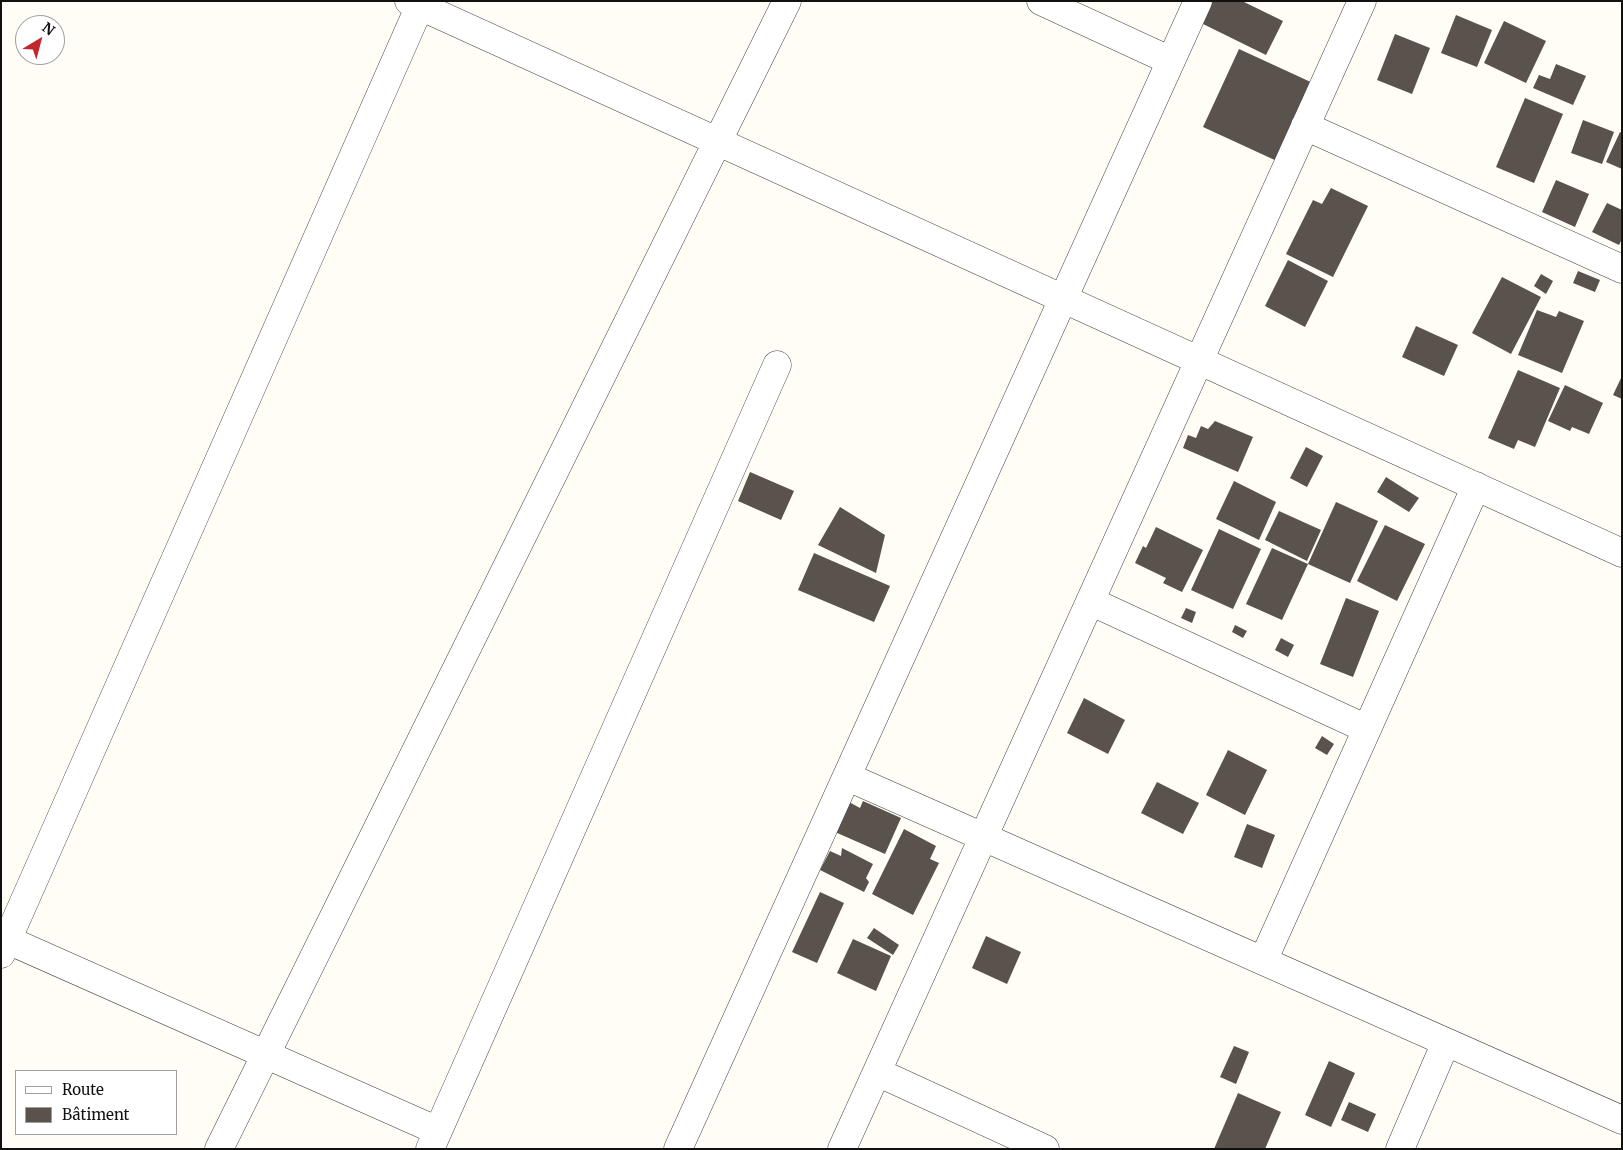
<!DOCTYPE html>
<html>
<head>
<meta charset="utf-8">
<style>
  body { margin:0 }
  #map { position:relative; width:1623px; height:1150px; overflow:hidden; background:#fffdf5; font-family:Merriweather,serif }
  canvas { display:block }
  .frame { position:absolute; inset:0; border:2px solid #111; pointer-events:none }
  .legend { position:absolute; left:15px; top:1070px; width:162px; height:65px; box-sizing:border-box; background:#fff; border:1px solid #a0a0a0; margin:0; padding:6px 9px; list-style:none; font-size:15px; color:#111 }
  .legend li { display:flex; align-items:center; gap:10px; height:25px }
  .legend b { width:25px; border:1px solid #a0a0a0 }
  .north { position:absolute; left:15px; top:15px; width:50px; height:50px; box-sizing:border-box; background:#fff; border:1px solid #a0a0a0; border-radius:50%; rotate:37deg; font-size:14px; font-weight:700; line-height:20px; text-align:center; color:#111 }
  .north::after { content:''; display:block; margin:auto; width:18px; height:22px; background:#c4262e; clip-path:polygon(50% 0,100% 100%,50% 72%,0 100%) }
</style>
</head>
<body>
<div id="map">
<canvas width="1623" height="1150"></canvas>
<div class="frame"></div>
<ul class="legend">
<li><b style="height:6px;background:#fff"></b>Route</li>
<li><b style="height:14px;background:#5a524d"></b>Bâtiment</li>
</ul>
<div class="north">N</div>
</div>
<script>
const ctx = document.querySelector('canvas').getContext('2d');
ctx.lineJoin = 'round';
function fillPath(path, color) {
  ctx.fillStyle = color;
  ctx.fill(path, 'evenodd');
}
function poly(rows) {
  const path = new Path2D();
  for (const r of rows) {
    path.moveTo(r[0], r[1]);
    for (let i = 2; i < r.length; i += 2) path.lineTo(r[i], r[i + 1]);
  }
  return path;
}
function trace(path, color, width, dash) {
  ctx.strokeStyle = color;
  ctx.lineWidth = width;
  ctx.lineCap = dash ? 'butt' : 'round';
  ctx.setLineDash(dash || []);
  ctx.stroke(path);
}
fillPath(poly([
  [1211,1,1242,1,1283,21,1266,55,1201,23],
  [1456,15,1492,30,1477,67,1441,53],
  [1504,21,1546,41,1526,83,1484,63],
  [1395,34,1430,48,1412,94,1377,80],
  [1239,49,1315,84,1279,162,1203,127],
  [1556,64,1586,76,1573,105,1533,88,1539,75,1550,79],
  [1525,98,1563,114,1534,183,1496,167],
  [1583,120,1614,132,1602,164,1571,153],
  [1620,132,1622,133,1622,169,1606,162],
  [1556,180,1589,194,1575,227,1542,212],
  [1331,188,1368,206,1333,277,1286,254,1313,200,1322,204],
  [1607,203,1622,210,1622,239,1619,245,1592,232],
  [1288,260,1328,281,1305,327,1265,306],
  [1578,271,1600,280,1595,292,1573,283],
  [1541,274,1553,281,1546,294,1534,286],
  [1502,277,1541,297,1511,354,1472,333],
  [1537,310,1556,317,1559,311,1584,321,1562,373,1518,355],
  [1416,326,1458,345,1444,376,1402,357],
  [1518,370,1560,388,1535,447,1518,440,1514,449,1488,438],
  [1622,376,1622,399,1613,395],
  [1565,385,1603,403,1589,434,1572,427,1570,431,1548,421],
  [1215,421,1253,437,1238,472,1183,448,1188,435,1196,438,1201,426,1208,429],
  [1306,447,1323,456,1307,487,1290,478],
  [750,472,794,491,781,520,738,501],
  [1386,477,1419,498,1409,512,1377,492],
  [1234,481,1276,502,1259,540,1216,519],
  [1336,502,1378,521,1350,583,1308,564],
  [840,507,885,535,876,573,818,545],
  [1279,511,1321,530,1307,561,1265,540],
  [1385,525,1425,544,1397,601,1357,581],
  [1156,527,1203,550,1182,592,1163,583,1166,578,1135,563,1143,546,1146,548],
  [1219,529,1261,549,1233,609,1191,590],
  [1272,548,1308,564,1282,620,1246,604],
  [814,553,890,586,874,622,798,590],
  [1346,598,1379,611,1353,677,1320,664],
  [1186,608,1196,612,1192,623,1181,618],
  [1235,625,1247,631,1243,638,1232,632],
  [1281,638,1294,645,1288,657,1275,650],
  [1084,698,1125,720,1108,754,1067,733],
  [1322,736,1334,744,1327,755,1315,748],
  [1228,750,1267,770,1245,815,1206,795],
  [1157,782,1199,803,1183,834,1141,813],
  [863,801,901,818,885,854,835,832,849,802,860,808],
  [1247,824,1275,835,1262,868,1234,857],
  [904,829,936,846,930,859,939,863,913,915,872,894],
  [842,848,873,864,866,878,869,882,864,892,820,870,830,851,841,856],
  [820,892,844,903,817,963,792,952],
  [874,928,899,945,893,955,867,938],
  [986,936,1021,952,1007,984,972,968],
  [853,939,891,956,876,991,837,973],
  [1234,1046,1249,1052,1236,1084,1220,1077],
  [1329,1061,1355,1073,1331,1127,1305,1115],
  [1238,1093,1281,1112,1265,1149,1214,1149],
  [1349,1102,1376,1114,1368,1132,1341,1120]
]), '#5a524d');
const minor = poly([
  [409,1,1622,553],
  [1041,1,1171,61],
  [1305,126,1622,269],
  [1090,601,1367,729],
  [848,777,1622,1120],
  [1,937,438,1131],
  [1,954,422,1],
  [1263,961,1476,486],
  [877,1072,1045,1149],
  [219,1149,787,1],
  [430,1149,777,365],
  [678,1149,1198,1],
  [842,1149,1362,1],
  [1400,1149,1446,1042]
]);
trace(minor, '#444', 29);
trace(minor, '#fff', 28);
</script>
</body>
</html>
